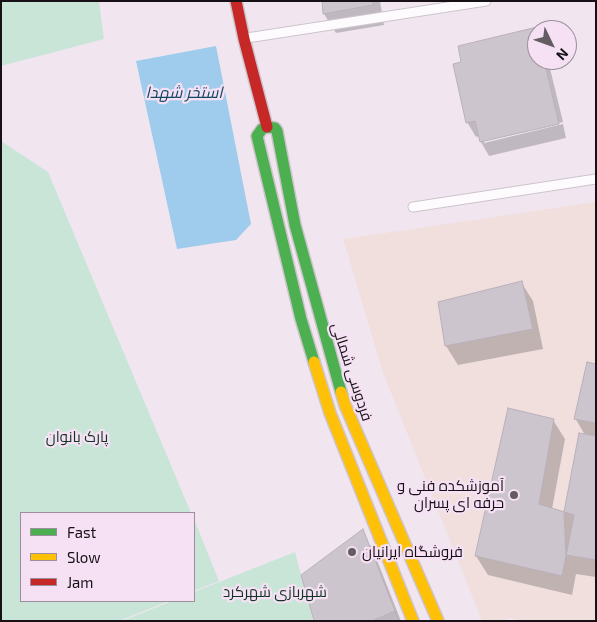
<!DOCTYPE html>
<html>
<head>
<meta charset="utf-8">
<style>
  body { margin:0 }
  #map { position:relative; width:597px; height:622px; overflow:hidden; background:#f1e6f0; font-family:"Exo 2",sans-serif }
  canvas { display:block }
  .frame { position:absolute; inset:0; border:2px solid #171117; pointer-events:none }
  .legend { position:absolute; left:20px; top:512px; width:175px; height:90px; box-sizing:border-box; background:#f5e1f3; border:1px solid #9c8e9b; margin:0; padding:6px 9px; list-style:none; font-size:15px; color:#171117 }
  .legend li { display:flex; align-items:center; gap:10px; height:25px }
  .legend b { width:25px; border:1px solid #9c8e9b }
  .north { position:absolute; left:527px; top:20px; width:50px; height:50px; box-sizing:border-box; background:#f5e1f3; border:1px solid #9c8e9b; border-radius:50%; rotate:132deg; font-size:14px; font-weight:700; line-height:20px; text-align:center; color:#171117 }
  .north::after { content:''; display:block; margin:auto; width:18px; height:22px; background:#635c63; clip-path:polygon(50% 0,100% 100%,50% 72%,0 100%) }
</style>
</head>
<body>
<div id="map">
<canvas width="597" height="622"></canvas>
<div class="frame"></div>
<ul class="legend">
<li><b style="height:6px;background:#4caf50"></b>Fast</li>
<li><b style="height:6px;background:#ffc107"></b>Slow</li>
<li><b style="height:6px;background:#c62828"></b>Jam</li>
</ul>
<div class="north">N</div>
</div>
<script>
const ctx = document.querySelector('canvas').getContext('2d');
ctx.lineJoin = 'round';
function fillPath(path, color) {
  ctx.fillStyle = color;
  ctx.fill(path, 'evenodd');
}
function poly(rows) {
  const path = new Path2D();
  for (const r of rows) {
    path.moveTo(r[0], r[1]);
    for (let i = 2; i < r.length; i += 2) path.lineTo(r[i], r[i + 1]);
  }
  return path;
}
function trace(path, color, width, dash) {
  ctx.strokeStyle = color;
  ctx.lineWidth = width;
  ctx.lineCap = dash ? 'butt' : 'round';
  ctx.setLineDash(dash || []);
  ctx.stroke(path);
}
function label(font, color, halo, rows, align = 'center') {
  ctx.font = font + ' "Exo 2",Cairo,sans-serif';
  ctx.lineWidth = 4.5;
  ctx.setLineDash([]);
  ctx.textBaseline = 'middle';
  ctx.strokeStyle = halo;
  ctx.fillStyle = color;
  for (const [text, x, y, turn = 0] of rows) {
    ctx.save();
    ctx.translate(x, y);
    ctx.rotate((+turn || 0) * Math.PI / 180);
    ctx.textAlign = isNaN(turn) ? turn : align;
    if (halo) ctx.strokeText(text, 0, 0);
    ctx.fillText(text, 0, 0);
    ctx.restore();
  }
}
fillPath(poly([
  [596,202,596,621,524,621,510,618,502,621,482,621,383,373,343,239]
]), '#f1dfde');
fillPath(poly([
  [1,1,99,1,104,39,1,66],
  [1,141,48,172,191,513,21,513,21,601,169,601,119,621,1,621],
  [194,519,219,581,194,591],
  [295,552,313,621,122,621,172,601,194,601,194,592]
]), '#c8e5d8');
fillPath(poly([
  [216,46,251,224,236,240,177,249,136,61]
]), '#9fccec');
fillPath(poly([
  [323,1,380,1,384,25,336,33,324,14],
  [536,29,537,60,548,60,563,122,484,140,484,143,563,124,566,138,489,156,481,142,480,136,476,137,467,122,463,63],
  [521,282,533,301,543,349,458,365,446,346,439,303],
  [596,365,596,577,576,574,572,595,488,575,476,556,553,420,565,439,552,509,565,513,585,435,575,418],
  [371,545,401,621,316,621]
]), '#0003');
const building = poly([
  [322,1,373,1,373,5,323,14,322,1],
  [537,27,537,60,544,60,559,124,480,142,475,121,466,123,453,64,461,62,458,46,537,27],
  [522,281,533,329,445,346,438,302,522,281],
  [587,362,596,364,596,423,574,419,587,362],
  [508,408,554,419,539,504,574,515,562,576,475,556,508,408],
  [579,433,596,436,596,560,566,555,564,512,579,433],
  [363,529,399,621,314,621,301,575,363,529],
  [395,611,398,621,372,621,395,611]
]);
fillPath(building, '#cdc5cd');
trace(building, '#b9b1b9', 1);
const lane = poly([
  [247,38,486,1],
  [413,207,596,179]
]);
const fast = poly([
  [314,362,301,319,257,136,262,129,267,127,275,128,277,131,295,225,341,392]
]);
const slow = poly([
  [314,362,330,413,413,621],
  [341,392,345,405,438,621]
]);
const jam = poly([
  [236,1,244,39,267,127]
]);
trace(lane, '#cdc4cc', 11);
trace(fast, '#cdc4cc', 14);
trace(slow, '#cdc4cc', 14);
trace(jam, '#cdc4cc', 14);
trace(lane, '#fdfbfd', 9);
trace(fast, '#4caf50', 11);
trace(slow, '#ffc107', 11);
trace(jam, '#c62828', 11);
for (const [x, y, r, color] of [
  [514,495,5,"#635c63"],
  [352,552,5,"#635c63"]
]) {
  const dot = new Path2D();
  dot.arc(x, y, r, 0, 2 * Math.PI);
  ctx.fillStyle = color;
  ctx.fill(dot);
  trace(dot, '#f5e1f3', 2);
}
label('15px', '#171117', '#f5e1f3', [
  ["فردوسی شمالی",352,372,72]
]);
label('15px', '#103324', '#f5e1f3', [
  ["پارک بانوان",77,437],
  ["شهربازی شهرکرد",275,592]
]);
label('15px', '#171117', '#f5e1f3', [
  ["آموزشکده فنی و",504,486],
  ["حرفه ای پسران",504,503],
  ["فروشگاه ایرانیان",362,552,"left"]
], 'right');
label('italic 16px', '#104864', '#f5e1f3', [
  ["استخر شهدا",184,93]
]);
</script>
</body>
</html>
